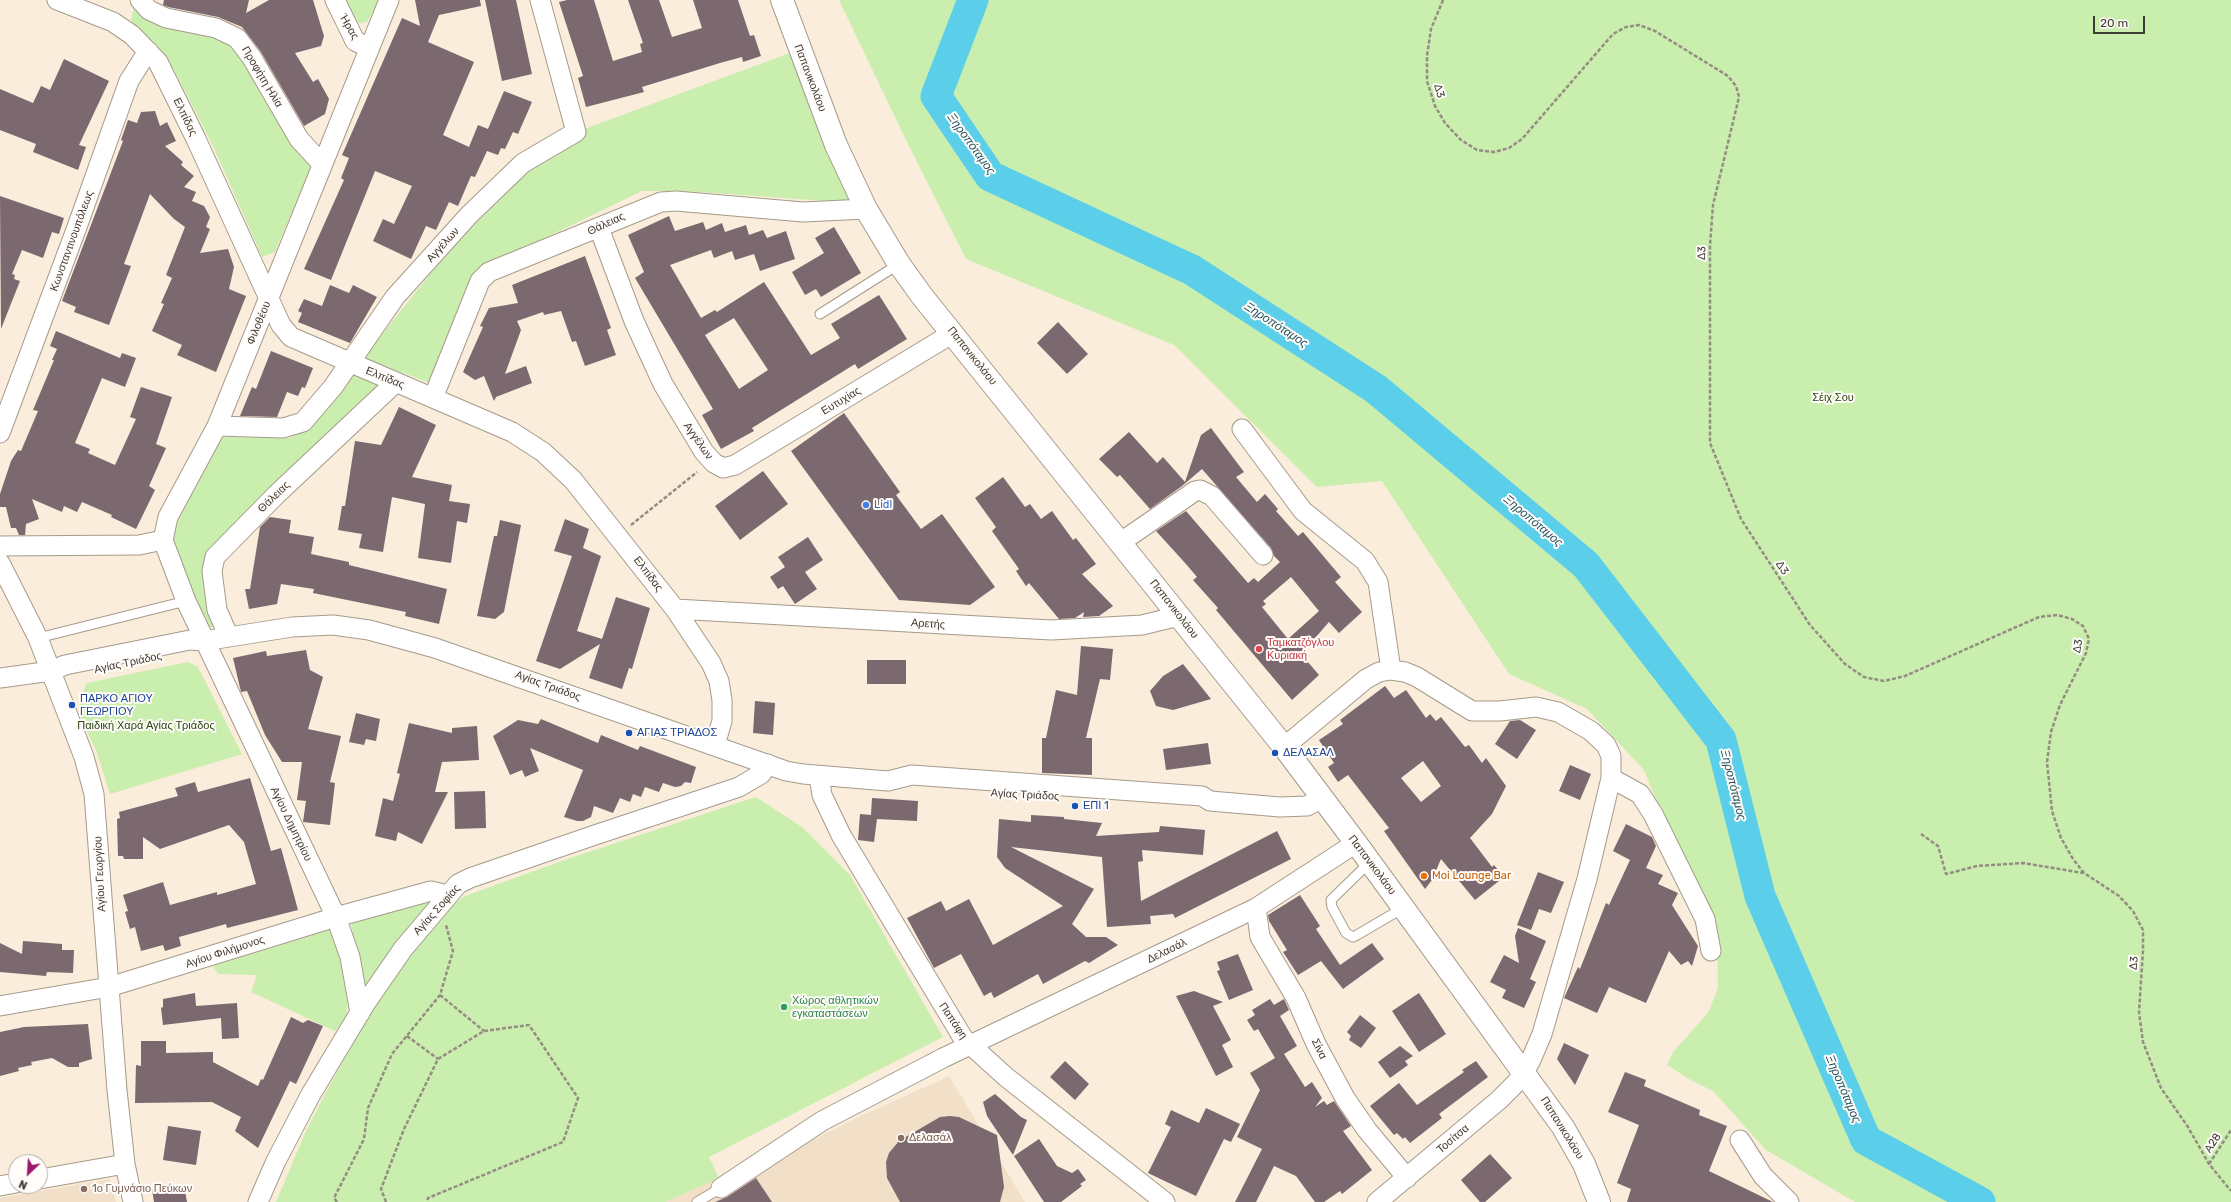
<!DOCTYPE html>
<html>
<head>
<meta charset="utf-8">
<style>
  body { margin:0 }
  #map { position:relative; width:2231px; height:1202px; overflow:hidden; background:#faeddb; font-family:Rubik,sans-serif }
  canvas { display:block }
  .north { position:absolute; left:8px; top:1154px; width:40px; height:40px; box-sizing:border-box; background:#fffcf9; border:1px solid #b2aeaa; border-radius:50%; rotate:205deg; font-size:11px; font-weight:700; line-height:16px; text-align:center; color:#3f3a33 }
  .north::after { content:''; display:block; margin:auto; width:14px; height:18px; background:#9b186a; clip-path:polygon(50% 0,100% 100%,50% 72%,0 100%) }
  .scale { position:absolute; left:2093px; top:16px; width:52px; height:18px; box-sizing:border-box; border:2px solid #3f3a33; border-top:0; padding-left:5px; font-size:12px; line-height:14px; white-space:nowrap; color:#3f3a33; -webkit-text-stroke:3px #fffcf9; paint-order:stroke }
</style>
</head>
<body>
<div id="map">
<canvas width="2231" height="1202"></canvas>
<div class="north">N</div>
<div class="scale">20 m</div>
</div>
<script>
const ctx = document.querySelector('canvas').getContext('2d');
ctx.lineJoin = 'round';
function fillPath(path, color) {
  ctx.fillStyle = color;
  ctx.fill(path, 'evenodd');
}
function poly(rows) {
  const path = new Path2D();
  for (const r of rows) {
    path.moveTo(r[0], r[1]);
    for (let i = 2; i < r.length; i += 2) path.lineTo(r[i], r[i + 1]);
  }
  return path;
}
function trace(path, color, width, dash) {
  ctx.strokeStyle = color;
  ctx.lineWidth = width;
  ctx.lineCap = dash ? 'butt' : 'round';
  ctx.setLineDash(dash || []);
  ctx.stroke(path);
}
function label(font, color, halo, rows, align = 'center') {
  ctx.font = font + ' Rubik,sans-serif';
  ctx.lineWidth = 4;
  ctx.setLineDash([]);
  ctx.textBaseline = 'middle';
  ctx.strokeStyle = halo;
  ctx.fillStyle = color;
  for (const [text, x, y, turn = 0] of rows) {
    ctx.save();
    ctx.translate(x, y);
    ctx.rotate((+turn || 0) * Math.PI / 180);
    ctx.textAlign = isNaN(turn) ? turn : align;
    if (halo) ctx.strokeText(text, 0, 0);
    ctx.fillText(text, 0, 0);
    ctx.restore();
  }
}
fillPath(poly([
  [949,1076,1025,1202,665,1202,719,1178,722,1194,770,1161,861,1116],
  [110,1179,116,1202,0,1202,0,1198]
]), '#f1e0c7');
fillPath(poly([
  [344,0,380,0,367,22,359,23,353,20],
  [839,0,2231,0,2231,1202,1855,1202,1766,1150,1713,1091,1689,1079,1667,1065,1673,1052,1708,1013,1718,988,1717,925,1671,837,1644,770,1587,709,1509,674,1382,481,1317,487,1174,345,966,259,907,142],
  [134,6,230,42,255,76,311,167,275,252,262,257,214,148,174,70,157,49,131,21],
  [790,53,820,131,853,203,686,191,642,191,491,264,435,385,401,372,325,438,212,549,219,626,207,628,170,537,221,437,290,438,306,430,450,249,510,183,576,132],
  [188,662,198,667,242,754,110,794,97,753,79,714,82,694,87,683],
  [756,797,802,827,850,875,943,1037,709,1157,719,1178,665,1202,276,1202,306,1131,325,1094,382,992,392,977,437,920,455,903,465,896,573,857],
  [426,901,430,902,366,989,362,985,351,924],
  [332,929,340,946,349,990,346,1018,335,1031,251,992,257,975,218,974,213,966]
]), '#c9eeae');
trace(poly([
  [973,0,936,96,990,176,1192,270,1376,389,1586,565,1721,740,1760,896,1866,1140,1980,1202]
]), '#5bcfea', 31);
fillPath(poly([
  [164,0,249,0,246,13,269,0,313,0,324,36,321,46,295,53,313,82,318,79,329,99,325,114,304,126,261,52,242,27,218,17,168,7,163,5],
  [415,0,480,0,481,6,439,15,428,42,474,62,443,135,469,147,478,125,488,129,504,91,532,102,518,134,513,132,505,149,501,148,498,155,487,151,475,177,471,176,458,206,449,202,436,230,426,226,411,259,373,241,383,219,394,224,412,186,375,171,331,280,304,269,344,180,341,178,349,158,342,155,402,18,420,26],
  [485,0,516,0,532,74,502,81],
  [567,0,594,0,613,61,642,52,640,44,643,43,628,0,659,0,672,37,702,28,693,0,738,0,750,36,754,35,761,56,743,62,742,57,720,63,642,87,644,92,586,107,578,78,583,76,559,2],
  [64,59,109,81,79,145,86,147,78,170,33,152,36,144,0,130,0,89,33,103,41,86,50,90],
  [155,111,160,126,167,122,176,141,165,146,183,162,181,165,194,176,184,187,196,192,192,201,204,206,210,217,206,227,210,229,200,253,228,249,234,267,229,289,246,296,216,372,177,355,182,345,152,331,164,304,161,303,172,278,166,275,185,227,174,219,150,194,124,264,131,266,109,325,74,312,76,307,62,301,123,141,121,140,128,120,137,123,141,112],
  [0,196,64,218,59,234,52,232,43,258,22,250,12,274,15,275,14,279,20,281,1,329],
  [669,216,675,231,703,222,706,230,722,223,725,232,746,225,749,235,763,230,767,238,786,231,795,259,760,271,754,254,735,260,732,251,714,258,711,250,670,265,701,318,715,310,717,312,764,282,811,355,840,338,831,324,879,295,907,339,858,369,855,364,752,428,754,431,721,449,702,415,713,409,635,278,644,272,628,235],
  [734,318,768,370,739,389,705,335],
  [834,227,861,273,821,297,816,289,805,295,792,272,824,253,815,238],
  [585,256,611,328,607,330,616,355,585,366,576,341,572,342,561,311,544,315,543,312,517,321,521,330,505,374,526,366,532,383,496,397,494,401,484,376,475,380,463,372,483,327,480,326,489,308,518,303,512,285],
  [330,285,349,293,353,285,377,297,350,343,298,322,302,313,298,311,304,299,322,306],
  [1058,322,1088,354,1067,374,1037,343],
  [56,331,120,358,122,353,136,358,125,387,102,378,75,443,90,449,88,453,115,465,136,419,130,417,141,387,172,397,156,444,166,448,149,486,155,490,136,529,111,517,112,515,82,502,77,512,64,506,62,512,32,499,39,519,26,524,25,535,19,535,16,528,11,528,6,507,0,507,0,494,11,461,18,450,21,451,38,411,33,410,54,360,52,360,57,349,50,346],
  [271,351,313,368,305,388,302,387,298,396,287,392,277,417,240,416,252,387,256,389],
  [399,407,436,425,412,477,452,485,449,501,470,504,467,523,457,521,451,563,418,558,425,504,392,497,383,552,359,548,362,534,338,530,342,506,345,506,355,441,381,445],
  [844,413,900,492,896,495,921,529,942,514,995,587,970,605,899,600,791,451],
  [1211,428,1244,472,1236,477,1257,502,1265,494,1278,509,1276,511,1298,536,1303,532,1341,577,1335,582,1362,612,1339,633,1329,622,1301,654,1319,675,1292,700,1216,610,1218,608,1193,580,1197,577,1186,564,1156,531,1186,511,1248,583,1254,578,1258,582,1280,562,1274,556,1271,548,1202,469,1182,486,1150,509,1120,475,1117,477,1099,459,1129,432,1157,463,1163,457,1185,482,1201,435],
  [1291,577,1319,611,1288,639,1262,607,1266,604,1263,601],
  [763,471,788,504,740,540,715,506],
  [1003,477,1025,507,1030,504,1041,519,1052,511,1073,540,1076,538,1096,564,1082,574,1113,606,1099,616,1083,617,1084,612,1075,618,1059,619,1029,583,1026,586,1016,571,1019,569,992,531,996,527,975,498],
  [270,517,291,520,289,533,314,537,311,554,349,562,349,565,447,589,439,624,405,616,406,612,313,593,314,589,281,584,277,604,249,609,245,589,250,589,260,527],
  [565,519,589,529,583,548,601,556,577,631,602,639,616,597,650,608,632,669,629,668,622,689,589,678,600,644,560,669,536,661,572,556,554,551],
  [500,520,521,525,504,612,495,619,477,616,494,536,497,536],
  [808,537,823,560,805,572,817,589,795,604,783,586,778,589,770,577,785,567,778,557],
  [1081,646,1113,649,1110,680,1100,679,1086,738,1092,738,1092,775,1042,773,1042,738,1046,738,1056,690,1077,695],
  [306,650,310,670,323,677,308,729,341,736,330,782,335,783,330,825,303,822,306,801,297,800,302,762,282,762,265,735,247,691,241,692,233,658,266,651,267,656],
  [867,660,906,660,906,684,867,684],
  [1183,664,1211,699,1173,710,1156,706,1150,691,1163,676],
  [1385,686,1394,698,1406,690,1426,718,1430,714,1436,721,1441,717,1465,747,1469,745,1482,763,1486,758,1506,786,1492,814,1470,838,1492,867,1494,865,1504,877,1475,900,1441,859,1432,880,1425,889,1384,831,1389,828,1348,775,1338,782,1328,767,1334,763,1319,740,1343,724,1340,720],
  [1423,761,1441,786,1421,802,1401,778],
  [755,701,775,703,773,735,753,733],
  [356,713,380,719,376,741,366,739,364,745,349,742],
  [541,719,598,743,601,735,638,750,640,746,696,767,691,783,685,782,681,786,675,787,663,783,659,792,645,787,641,797,633,794,630,802,620,798,613,813,594,806,591,817,583,821,577,821,564,817,583,770,530,748,539,771,525,777,522,770,510,775,493,736,518,720,538,724],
  [1520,720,1536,730,1517,759,1495,744,1510,721],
  [409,723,452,733,452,728,477,726,479,760,442,762,435,792,448,792,422,844,398,832,396,841,375,836,383,798,393,801,400,774,397,773],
  [1208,743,1211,764,1166,770,1163,749],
  [1570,765,1591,774,1580,800,1559,791],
  [250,778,271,851,281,848,298,910,227,928,226,924,179,937,181,946,165,951,163,945,141,951,135,927,130,929,125,912,128,911,123,895,163,882,170,905,217,892,217,895,256,884,244,842,229,825,160,849,143,837,143,859,124,859,123,856,118,856,117,819,120,818,119,812,178,796,175,788,195,782,198,792],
  [485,791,486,828,455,829,454,792],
  [872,798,918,801,917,821,877,819,874,842,858,840,860,814,871,815],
  [1031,815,1064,817,1064,819,1102,823,1096,836,1159,832,1160,826,1205,830,1203,855,1142,850,1143,861,1138,862,1141,901,1277,831,1291,859,1175,918,1173,914,1150,916,1151,924,1107,927,1102,857,1011,847,1094,889,1072,924,1086,937,1106,937,1118,945,1089,963,1085,961,1043,984,1038,974,994,998,991,992,984,996,961,954,934,968,907,918,941,901,946,911,969,899,993,945,1063,906,1005,868,997,857,999,819,1031,822],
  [1626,824,1652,837,1656,846,1646,868,1663,875,1658,884,1678,893,1672,905,1698,946,1692,966,1688,961,1681,965,1669,951,1646,1003,1609,987,1597,1013,1564,998,1578,967,1580,969,1606,903,1609,905,1630,860,1613,851],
  [1538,872,1564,882,1551,913,1539,909,1531,930,1517,925],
  [1300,895,1320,926,1316,929,1340,965,1372,943,1384,959,1343,989,1321,961,1298,975,1283,952,1287,950,1269,921,1268,915],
  [1518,928,1546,941,1530,979,1536,982,1524,1008,1502,998,1506,990,1490,982,1504,955,1519,963,1515,936],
  [23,941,62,944,62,950,74,950,73,973,47,972,46,976,0,972,0,943,22,954],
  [1238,954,1253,990,1229,1000,1217,971,1220,970,1217,962],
  [1194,991,1223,1002,1213,1006,1231,1040,1222,1045,1233,1067,1216,1076,1176,996],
  [195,993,196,1006,237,1003,239,1038,222,1039,221,1018,163,1025,161,1008,163,1007,163,999],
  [1419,993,1446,1034,1419,1052,1392,1011],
  [1270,999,1274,1005,1284,999,1289,1010,1280,1016,1297,1046,1284,1054,1305,1087,1312,1082,1322,1098,1315,1107,1324,1101,1327,1105,1334,1101,1351,1126,1343,1131,1372,1170,1342,1194,1340,1191,1324,1202,1315,1202,1296,1176,1274,1166,1256,1202,1235,1202,1262,1149,1237,1137,1260,1090,1250,1073,1275,1058,1258,1029,1254,1031,1247,1020,1255,1015,1252,1010],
  [1360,1015,1376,1028,1361,1048,1349,1040,1351,1036,1347,1032],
  [291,1017,303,1023,308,1020,323,1026,296,1084,290,1081,258,1148,235,1131,241,1117,212,1102,135,1103,136,1065,141,1066,141,1041,166,1041,166,1053,213,1052,213,1062,258,1086,261,1079,263,1080],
  [88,1024,92,1059,79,1063,79,1067,68,1067,52,1058,31,1062,32,1065,18,1068,19,1071,0,1076,0,1032,24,1027],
  [1564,1043,1589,1055,1575,1085,1557,1059],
  [1400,1046,1413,1056,1405,1061,1408,1065,1390,1078,1378,1062],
  [1065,1061,1089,1084,1075,1100,1050,1077],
  [1476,1061,1488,1077,1439,1114,1442,1118,1410,1143,1405,1137,1403,1139,1397,1133,1394,1135,1370,1106,1399,1083,1417,1105,1464,1072,1462,1070],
  [1625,1072,1646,1080,1644,1086,1700,1110,1699,1115,1727,1126,1709,1171,1773,1202,1627,1202,1631,1189,1617,1183,1639,1125,1608,1112],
  [995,1094,1021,1117,1027,1120,1013,1155,987,1116,983,1102],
  [1206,1108,1240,1124,1231,1142,1224,1139,1196,1196,1148,1173,1171,1127,1165,1124,1171,1110,1199,1123],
  [950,1116,959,1117,997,1135,1004,1187,1000,1202,900,1202,887,1178,886,1162,889,1153,899,1141,940,1117],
  [168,1126,201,1131,196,1165,163,1160],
  [1039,1139,1057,1166,1072,1173,1078,1169,1086,1180,1080,1184,1082,1186,1061,1202,1044,1202,1014,1156],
  [1490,1154,1512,1178,1485,1202,1480,1202,1461,1180],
  [756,1178,772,1202,715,1202,727,1197],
  [184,1185,187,1202,154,1202,152,1189]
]), '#7c686f');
const service = poly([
  [820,314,899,264],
  [38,638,186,601],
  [1370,862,1331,900,1332,907,1346,933,1353,937,1357,935,1403,908],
  [697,1202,721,1188]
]);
const minor = poly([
  [57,0,113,22,132,35,158,62,196,139,281,325,291,337,512,432,543,452,573,480,675,609,711,663,719,681,722,700,722,721,715,745],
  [140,0,149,10,166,18,216,28,237,38,252,58,299,139,322,164],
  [335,0,355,41,369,48],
  [599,228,634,321,663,384,704,452,714,463,723,468,735,465,953,333],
  [433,398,480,281,489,272,661,202,676,201,803,212,866,209],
  [217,426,283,428,303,422,333,387,395,297,469,215,523,163,576,132,540,0],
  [1242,429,1303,511,1365,561,1378,582,1391,670],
  [0,433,77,227,129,81,148,51],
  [1121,542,1195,491,1200,490,1212,496,1263,555],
  [0,546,139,545,163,540],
  [0,563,38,638,84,757,94,794,117,1090,125,1164,133,1202],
  [675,609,1051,630,1142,625,1179,616],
  [229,637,217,610,212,571,215,557,277,494,396,382],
  [0,678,51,671,65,665,190,640,204,641,292,627,333,625,369,630,435,648,786,771,803,774,888,781,912,775,1202,796,1210,801,1280,807,1307,806,1322,798],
  [1284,747,1366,679,1379,672,1391,670,1405,672,1417,677,1472,711,1500,711,1536,707,1558,712,1591,731,1606,745,1611,756,1611,778,1587,879,1542,1034,1530,1062,1517,1082,1499,1100,1377,1202],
  [819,776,822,795,841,835,963,1038,1006,1077,1165,1202],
  [1611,778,1640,794,1653,814,1705,919,1711,951],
  [1256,908,1260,937,1296,998,1316,1044,1345,1098,1367,1130,1407,1178],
  [0,1006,109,987,336,917,431,891,448,895],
  [360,1013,350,957,336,917,186,601,163,540,168,517,217,426,389,0],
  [1740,1140,1763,1176,1789,1202],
  [40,1179,125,1164],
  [0,1186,16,1183],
  [721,1188,822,1121,943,1058,1256,908,1356,843],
  [258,1202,276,1161,311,1094,365,1004,403,949,458,884,470,878,592,836,739,787,761,774,768,764]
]);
const secondary = poly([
  [782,0,836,145,866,209,899,264,922,296,1284,747,1356,843,1563,1127,1584,1164,1599,1202]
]);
trace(service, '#a69a8a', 11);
trace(minor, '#a69a8a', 21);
trace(secondary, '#a69a8a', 24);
trace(poly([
  [1443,0,1431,29,1427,56,1427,81,1435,106,1445,123,1461,140,1477,150,1494,152,1509,148,1522,139,1613,34,1626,27,1639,25,1655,31,1728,76,1736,86,1739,97,1713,205,1710,245,1710,443,1741,519,1810,625,1845,664,1864,677,1884,681,1905,676,2039,617,2057,615,2072,619,2083,626,2089,639,2086,653,2060,705,2051,732,2047,762,2052,811,2061,838,2073,859,2084,873,2119,896,2133,911,2143,930,2143,951,2139,1012,2143,1042,2161,1088,2188,1127,2209,1164,2231,1191],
  [631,525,697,472],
  [1921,834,1938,846,1946,874,1977,866,2023,863,2083,873],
  [440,995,484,1031],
  [407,1036,438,1059],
  [2209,1164,2231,1130],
  [337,1202,334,1198,364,1139,368,1108,392,1054,440,995,453,951,446,925],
  [386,1202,381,1189,404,1129,438,1059,484,1031,529,1025,578,1098,563,1142,428,1198,427,1202]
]), '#958d81', 2.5, [4, 2]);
trace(service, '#fff', 9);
trace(minor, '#fff', 19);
trace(secondary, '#fff', 22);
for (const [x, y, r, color] of [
  [866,505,4,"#3f7fe0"],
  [1259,649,4,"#e0444e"],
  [72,705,4,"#1a4fb4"],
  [629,733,4,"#1a4fb4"],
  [1275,753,4,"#1a4fb4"],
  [1075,806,4,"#1a4fb4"],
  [1424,876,4,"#e8710a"],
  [784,1007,4,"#2e9e5b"],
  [901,1138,4,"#8d6e63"],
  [84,1189,4,"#8d6e63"]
]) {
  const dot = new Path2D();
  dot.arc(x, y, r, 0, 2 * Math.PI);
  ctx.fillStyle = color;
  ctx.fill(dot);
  trace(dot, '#fffcf9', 1.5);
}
label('11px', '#3f3a33', '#fffcf9', [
  ["Ήρας",349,27,60],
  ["Προφήτη Ηλία",262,77,59],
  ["Παπανικολάου",810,78,69],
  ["Δ3",1439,91,73],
  ["Ελπίδας",185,117,64],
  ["Θάλειας",606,224,-25],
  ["Κωνσταντινουπόλεως",72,241,-70],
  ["Αγγέλων",443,245,-48],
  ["Δ3",1702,253,-89],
  ["Φιλοθέου",259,323,-68],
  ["Παπανικολάου",972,356,51],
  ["Ελπίδας",385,378,22],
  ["Ευτυχίας",841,401,-31],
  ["Αγγέλων",698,441,55],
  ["Θάλειας",274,497,-44],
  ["Δ3",1782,568,57],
  ["Ελπίδας",648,574,53],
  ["Παπανικολάου",1174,609,52],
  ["Αρετής",928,624,4],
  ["Δ3",2078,646,-81],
  ["Αγίας Τριάδος",128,663,-12],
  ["Αγίας Τριάδος",548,686,20],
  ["Αγίας Τριάδος",1025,795,3],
  ["Αγίου Δημητρίου",291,824,64],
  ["Παπανικολάου",1372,865,53],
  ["Αγίου Γεωργίου",100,874,-93],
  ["Αγίας Σοφίας",437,910,-48],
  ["Δελασάλ",1167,951,-26],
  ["Αγίου Φιλήμονος",225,952,-18],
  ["Δ3",2134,963,-85],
  ["Παπάφη",953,1021,56],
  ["Σίνα",1319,1049,63],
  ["Παπανικολάου",1562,1128,58],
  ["Τοσίτσα",1453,1139,-40],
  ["Α28",2213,1143,-57]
]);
label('11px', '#29430f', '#fffcf9', [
  ["Σέιχ Σου",1833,398],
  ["Παιδική Χαρά Αγίας Τριάδος",146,726]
]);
label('11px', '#366cbe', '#fffcf9', [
  ["Lidl",874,505]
], 'left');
label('11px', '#be3a42', '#fffcf9', [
  ["Ταμκατζόγλου",1267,643],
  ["Κυριακή",1267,656]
], 'left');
label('11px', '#164399', '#fffcf9', [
  ["ΠΑΡΚΟ ΑΓΙΟΥ",80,699],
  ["ΓΕΩΡΓΙΟΥ",80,712],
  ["ΑΓΙΑΣ ΤΡΙΑΔΟΣ",637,733],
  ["ΔΕΛΑΣΑΛ",1283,753],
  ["ΕΠΙ 1",1083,806]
], 'left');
label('11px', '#c56008', '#fffcf9', [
  ["Moi Lounge Bar",1432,876]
], 'left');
label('11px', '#27864d', '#fffcf9', [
  ["Χώρος αθλητικών",792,1001],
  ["εγκαταστάσεων",792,1014]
], 'left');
label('11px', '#785e54', '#fffcf9', [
  ["Δελασάλ",909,1138],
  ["1ο Γυμνάσιο Πεύκων",92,1189]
], 'left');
label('italic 12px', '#235561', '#fffcf9', [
  ["Ξηροπόταμος",971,144,54],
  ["Ξηροπόταμος",1276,325,33],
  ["Ξηροπόταμος",1533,521,40],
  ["Ξηροπόταμος",1733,785,76],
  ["Ξηροπόταμος",1843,1089,67]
]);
</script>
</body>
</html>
